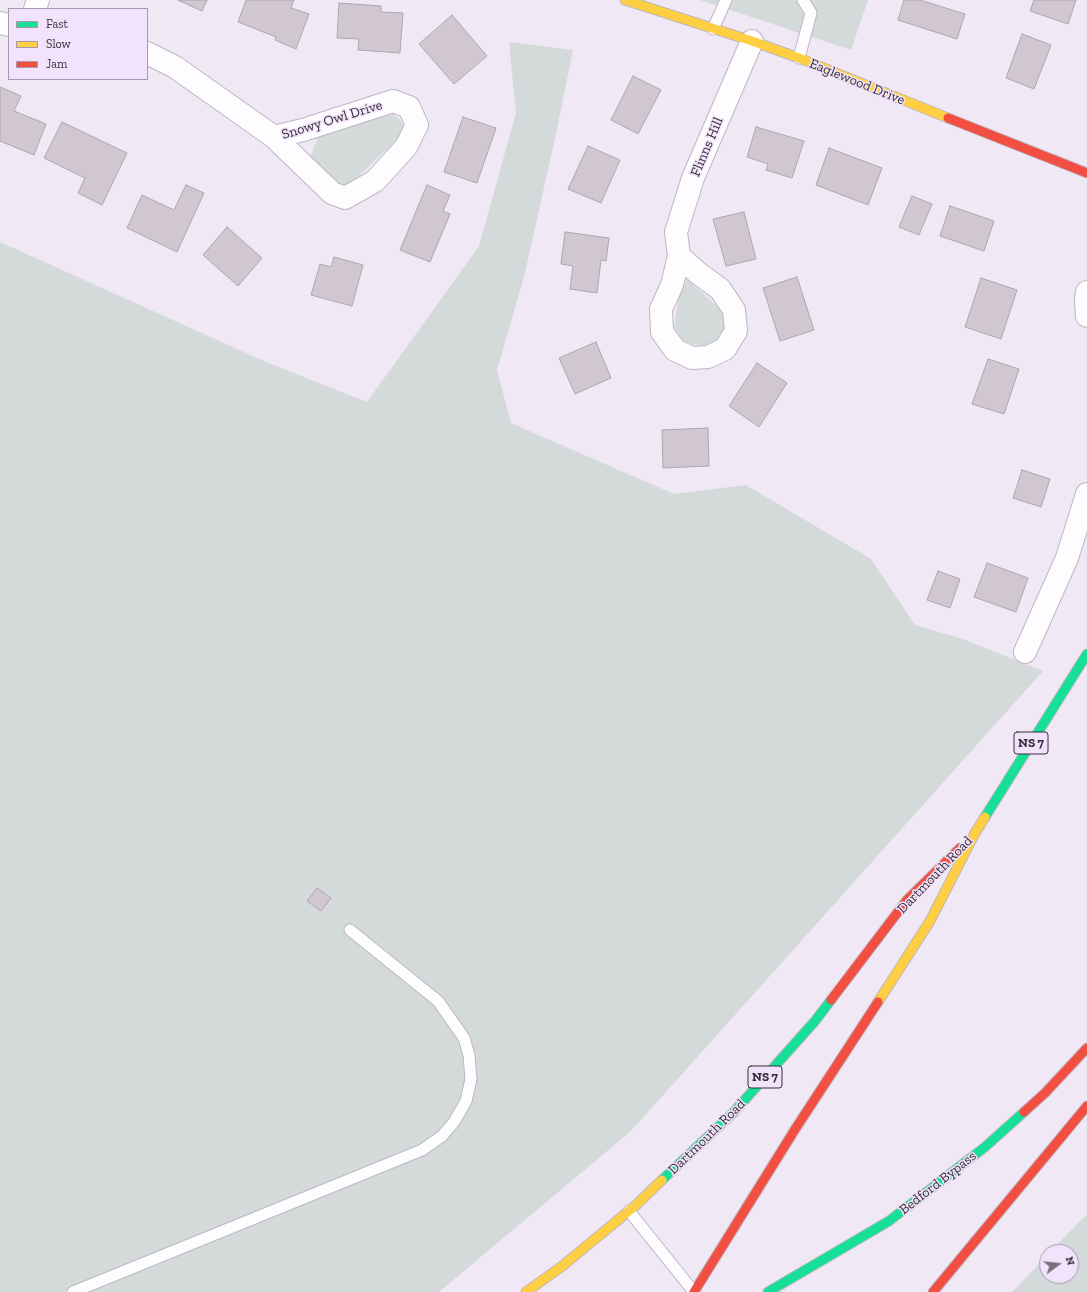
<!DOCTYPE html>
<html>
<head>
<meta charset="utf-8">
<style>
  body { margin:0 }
  #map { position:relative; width:1087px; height:1292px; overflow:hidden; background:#f1e8f5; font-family:"Zilla Slab",serif }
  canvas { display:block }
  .legend { position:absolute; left:8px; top:8px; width:140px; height:72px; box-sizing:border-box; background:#f3e2fb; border:1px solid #a79aad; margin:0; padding:5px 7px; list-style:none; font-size:12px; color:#352f38 }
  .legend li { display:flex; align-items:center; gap:8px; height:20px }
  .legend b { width:20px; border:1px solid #a79aad }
  .north { position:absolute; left:1039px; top:1244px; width:40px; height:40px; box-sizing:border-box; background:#f3e2fb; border:1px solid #a79aad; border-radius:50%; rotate:75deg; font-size:11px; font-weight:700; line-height:16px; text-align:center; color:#352f38 }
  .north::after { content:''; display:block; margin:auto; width:14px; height:18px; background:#77707a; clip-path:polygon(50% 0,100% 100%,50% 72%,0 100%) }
</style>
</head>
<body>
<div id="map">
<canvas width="1087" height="1292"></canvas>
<ul class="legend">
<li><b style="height:5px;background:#16e098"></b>Fast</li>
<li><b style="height:5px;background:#ffcf43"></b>Slow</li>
<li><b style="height:5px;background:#f24e42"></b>Jam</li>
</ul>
<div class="north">N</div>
</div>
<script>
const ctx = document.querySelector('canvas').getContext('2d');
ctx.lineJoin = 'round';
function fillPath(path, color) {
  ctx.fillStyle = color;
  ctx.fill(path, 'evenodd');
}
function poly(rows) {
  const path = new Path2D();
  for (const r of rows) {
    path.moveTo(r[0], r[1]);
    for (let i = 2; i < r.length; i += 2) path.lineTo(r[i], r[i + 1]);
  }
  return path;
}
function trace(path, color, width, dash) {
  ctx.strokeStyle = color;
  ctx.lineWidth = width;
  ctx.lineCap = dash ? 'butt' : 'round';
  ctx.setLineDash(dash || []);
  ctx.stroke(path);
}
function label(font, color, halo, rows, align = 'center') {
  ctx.font = font + ' "Zilla Slab",serif';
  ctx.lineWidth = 3;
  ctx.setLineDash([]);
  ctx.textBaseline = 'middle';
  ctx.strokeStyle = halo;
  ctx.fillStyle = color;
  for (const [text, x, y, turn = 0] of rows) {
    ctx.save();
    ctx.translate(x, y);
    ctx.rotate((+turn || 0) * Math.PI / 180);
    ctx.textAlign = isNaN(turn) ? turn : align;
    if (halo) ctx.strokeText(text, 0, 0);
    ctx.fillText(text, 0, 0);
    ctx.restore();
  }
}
fillPath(poly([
  [700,0,868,0,851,50],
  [509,42,573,50,556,134,524,277,497,370,511,423,674,494,746,485,871,559,915,625,963,639,1043,671,631,1131,439,1292,0,1292,0,242,266,362,367,402,479,246,516,113],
  [390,111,401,121,406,131,344,190,309,161,318,137,375,114],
  [687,279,721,310,725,328,711,348,684,342,674,327,678,300],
  [1087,1214,1087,1292,1012,1292,1047,1256,1047,1276,1071,1276,1071,1252,1050,1252]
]), '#d3dad9');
const building = poly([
  [178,0,207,0,202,11,178,0],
  [246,0,294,0,291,8,309,14,296,49,275,40,276,37,238,22,246,0],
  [904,0,920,0,965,14,957,39,898,20,904,0],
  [1034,0,1076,0,1068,24,1030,11,1034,0],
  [339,3,381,6,381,12,403,13,400,53,358,50,359,39,337,38,339,3],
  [452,15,487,56,454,84,419,44,452,15],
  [1022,34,1051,45,1034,89,1006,78,1022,34],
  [633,76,661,90,638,134,611,120,633,76],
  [0,87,21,96,14,111,46,124,34,155,0,141,0,87],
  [463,117,496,128,477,183,444,172,463,117],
  [62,122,127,153,102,205,78,193,85,178,44,158,62,122],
  [756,127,804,141,792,178,766,170,768,164,747,157,756,127],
  [588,146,620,160,601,203,568,189,588,146],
  [829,148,882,168,868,205,816,185,829,148],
  [186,185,204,193,177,252,127,228,142,195,174,210,186,185],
  [427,185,450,195,443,211,450,214,430,262,400,250,427,185],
  [912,196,932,204,919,235,899,227,912,196],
  [950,206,994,221,984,251,940,236,950,206],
  [744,212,756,259,726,266,713,219,744,212],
  [227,227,262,258,238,286,203,255,227,227],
  [565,232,609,238,606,261,601,260,597,293,570,289,573,266,561,264,565,232],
  [334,257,363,265,352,306,311,295,320,264,331,267,334,257],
  [797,277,814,330,780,341,763,288,797,277],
  [981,278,1017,290,1001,339,965,327,981,278],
  [596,342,611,378,575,394,559,358,596,342],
  [988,359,1019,369,1004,414,972,404,988,359],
  [757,363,787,383,759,427,729,406,757,363],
  [708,428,709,466,663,468,662,430,708,428],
  [1022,470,1050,479,1041,507,1013,498,1022,470],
  [987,563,1028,578,1016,612,974,597,987,563],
  [938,571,960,579,950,608,927,600,938,571],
  [317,888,331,898,321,911,307,901,317,888]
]);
fillPath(building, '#d1c7d1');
trace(building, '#aea5af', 1);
const lane = poly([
  [713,29,726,0],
  [799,58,811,13,803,0],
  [629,1211,694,1292],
  [73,1292,422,1150,442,1136,454,1122,466,1101,471,1079,469,1055,464,1038,438,1001,350,930]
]);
const street = poly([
  [35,9,38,0],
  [0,23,9,25],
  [147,53,175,67,274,137,332,193,345,198,375,181,406,147,417,125,409,107,393,101,303,130,274,137],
  [679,256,698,273,720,289,734,310,736,331,725,349,708,357,692,358,675,350,662,332,661,309,672,285,679,256,676,232,693,178,752,41],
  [1087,292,1086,301,1087,316],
  [1025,652,1067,558,1087,494]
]);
const fast = poly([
  [985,817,1087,654],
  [662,1180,733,1113,815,1021,831,1000],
  [768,1292,889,1221,985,1147,1024,1112]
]);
const slow = poly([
  [625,0,752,41,799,58,948,118],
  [878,1002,930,921,975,833,985,817],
  [526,1292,561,1267,635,1206,662,1180]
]);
const jam = poly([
  [948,118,1087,173],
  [831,1000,907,900,960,848],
  [1024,1112,1045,1093,1087,1048],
  [694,1292,794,1131,878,1002],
  [933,1292,1087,1106]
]);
trace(lane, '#beb6c1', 13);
trace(street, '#beb6c1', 24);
trace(fast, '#beb6c1', 11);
trace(slow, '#beb6c1', 11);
trace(jam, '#beb6c1', 11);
trace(poly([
  [824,39,837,0]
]), '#d8d5da', 2.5, [4, 2]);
trace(lane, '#fdfcfe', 11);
trace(street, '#fdfcfe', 22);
trace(fast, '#16e098', 9);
trace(slow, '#ffcf43', 9);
trace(jam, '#f24e42', 9);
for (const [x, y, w] of [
  [1031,743,34],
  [765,1077,34]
]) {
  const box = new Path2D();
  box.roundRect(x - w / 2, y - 11, w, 22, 3);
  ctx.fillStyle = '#f3e2fb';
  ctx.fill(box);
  trace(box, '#352f38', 1);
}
label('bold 13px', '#352f38', null, [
  ["NS 7",1031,743],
  ["NS 7",765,1077]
]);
label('14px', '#352f38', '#f3e2fb', [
  ["Eaglewood Drive",857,82,22],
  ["Snowy Owl Drive",332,120,-17],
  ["Flinns Hill",707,147,-67],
  ["Dartmouth Road",935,875,-46],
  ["Dartmouth Road",707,1137,-44],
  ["Bedford Bypass",938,1183,-38]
]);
</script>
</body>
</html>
